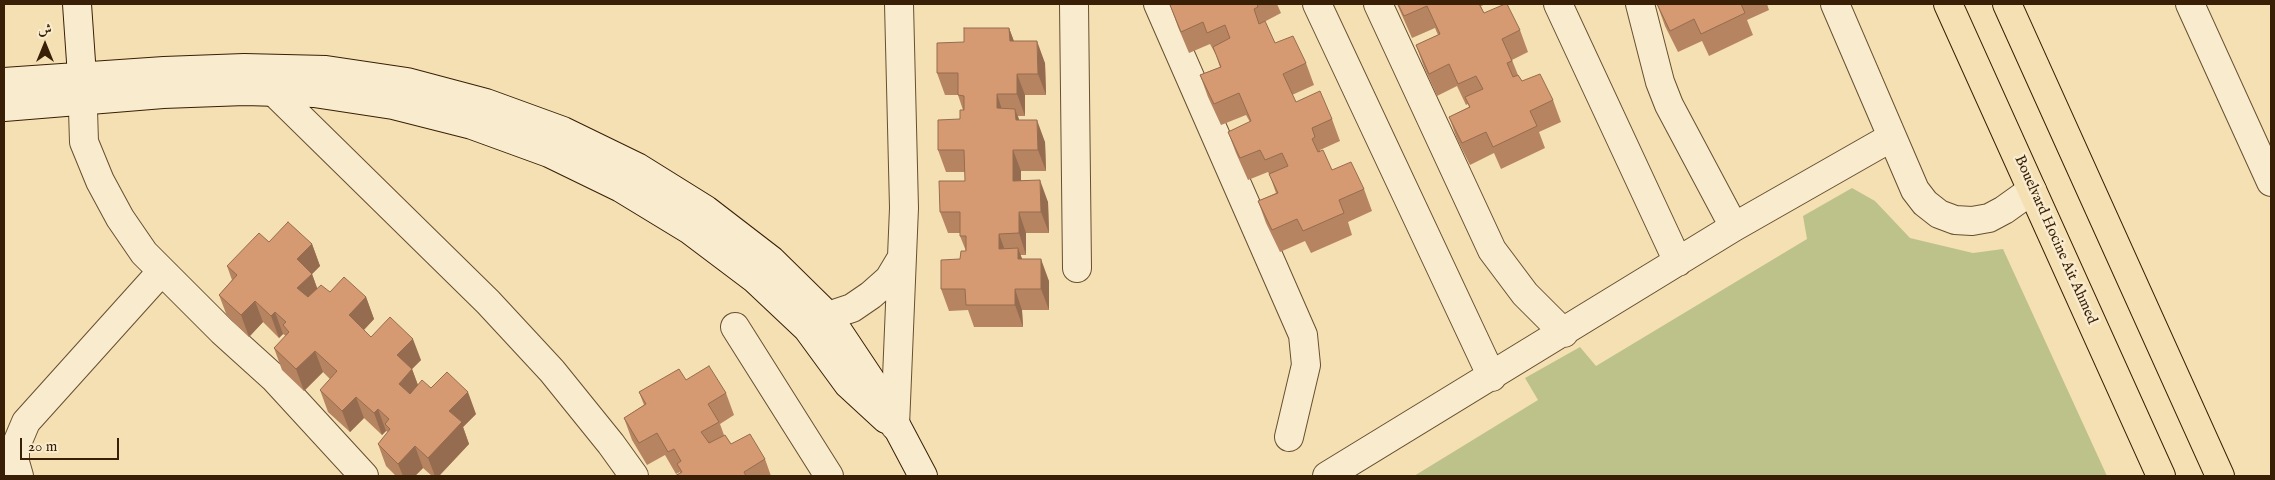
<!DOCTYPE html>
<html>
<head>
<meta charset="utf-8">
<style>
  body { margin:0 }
  #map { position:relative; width:2275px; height:480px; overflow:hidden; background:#f5e0b3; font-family:"IM FELL English",Amiri,serif }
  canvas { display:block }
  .frame { position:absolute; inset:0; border:5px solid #381f05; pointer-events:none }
  .north { position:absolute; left:20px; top:20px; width:50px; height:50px; -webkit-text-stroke:4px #f8ebce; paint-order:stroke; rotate:0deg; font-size:14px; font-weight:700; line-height:20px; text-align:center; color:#381f05 }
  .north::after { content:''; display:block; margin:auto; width:18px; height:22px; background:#381f05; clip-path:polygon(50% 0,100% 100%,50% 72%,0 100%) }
  .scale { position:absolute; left:20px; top:438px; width:99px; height:22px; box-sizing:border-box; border:2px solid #381f05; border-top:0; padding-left:6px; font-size:15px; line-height:18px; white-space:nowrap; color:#381f05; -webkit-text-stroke:4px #f8ebce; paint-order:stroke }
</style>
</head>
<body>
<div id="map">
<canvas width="2275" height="480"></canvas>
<div class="frame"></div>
<div class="north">ش</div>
<div class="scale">20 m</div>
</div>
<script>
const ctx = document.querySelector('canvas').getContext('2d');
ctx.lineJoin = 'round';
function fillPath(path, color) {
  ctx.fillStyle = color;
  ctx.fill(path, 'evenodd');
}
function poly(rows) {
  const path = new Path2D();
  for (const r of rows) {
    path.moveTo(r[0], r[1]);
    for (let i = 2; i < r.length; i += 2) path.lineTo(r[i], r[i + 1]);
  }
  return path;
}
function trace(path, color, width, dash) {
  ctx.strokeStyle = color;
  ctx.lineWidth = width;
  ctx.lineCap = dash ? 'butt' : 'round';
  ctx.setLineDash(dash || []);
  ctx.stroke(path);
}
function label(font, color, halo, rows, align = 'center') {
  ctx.font = font + ' "IM FELL English",serif';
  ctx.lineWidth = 5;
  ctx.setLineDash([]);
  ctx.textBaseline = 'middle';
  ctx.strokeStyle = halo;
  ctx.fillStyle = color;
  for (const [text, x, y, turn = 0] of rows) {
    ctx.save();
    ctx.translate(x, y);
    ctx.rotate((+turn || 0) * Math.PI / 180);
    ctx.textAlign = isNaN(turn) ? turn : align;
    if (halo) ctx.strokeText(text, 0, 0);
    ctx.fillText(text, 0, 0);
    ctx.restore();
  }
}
fillPath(poly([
  [1852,188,1875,201,1910,238,1973,253,2003,249,2107,476,1414,476,1538,400,1525,378,1580,347,1596,366,1807,239,1803,216]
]), '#bdc28b');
const street = poly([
  [1074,4,1077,268],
  [1158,4,1303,335,1306,365,1289,437],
  [1317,4,1492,377],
  [1378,4,1492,250,1525,294,1564,333],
  [1558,4,1678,262],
  [1640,4,1660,82,1669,105,1734,227],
  [1835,4,1915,190,1925,203,1939,214,1955,220,1972,221,1989,218,2004,210,2032,190],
  [2190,4,2271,182],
  [82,78,84,142,100,181,120,218,144,253,222,331,274,378,364,476],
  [274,92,488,302,552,371,611,444,634,476],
  [828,316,852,308,871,295,889,279,901,259],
  [735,327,829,476],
  [895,426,904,208,899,4],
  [19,476,15,462,15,448,26,422,161,272],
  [1327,476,1734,227,1892,137]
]);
const secondary = poly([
  [77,4,82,76],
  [4,82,164,71,244,68,326,70,407,82,486,103,563,131,637,167,706,210,771,260,828,316,878,391,923,476],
  [4,107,163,94,245,91,314,93,393,105,472,125,549,153,621,188,690,230,755,279,807,328,848,384,886,419]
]);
const primary = poly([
  [1948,4,2161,476],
  [2007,4,2220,476]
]);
trace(street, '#674f30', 30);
trace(secondary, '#381f05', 30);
trace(primary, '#381f05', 30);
trace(street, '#f8ebce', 28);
trace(secondary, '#f8ebce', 28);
trace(primary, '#f5e0b3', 28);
fillPath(poly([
  [1173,4,1277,4,1281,13,1264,22,1275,43,1306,63,1314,85,1292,95,1296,102,1332,119,1340,141,1320,150,1320,151,1332,170,1364,189,1372,211,1348,222,1352,235,1311,253,1305,241,1280,252,1266,223,1258,201,1276,193,1270,176,1268,172,1248,180,1236,153,1228,132,1250,122,1246,115,1221,125,1208,97,1200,75,1220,67,1216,55,1210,44,1189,53,1178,27,1170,5],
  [1397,4,1486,4,1481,6,1484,13,1520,30,1528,52,1512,60,1518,75,1522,81,1553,100,1561,122,1539,132,1545,148,1501,169,1494,153,1470,165,1457,139,1449,117,1469,107,1468,104,1466,105,1457,86,1437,96,1424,67,1416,45,1438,35,1435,28,1412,38],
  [1657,4,1767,4,1769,10,1747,20,1753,35,1709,56,1702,41,1678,52,1665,26],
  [1009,28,1014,41,1045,63,1046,95,1025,95,1025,116,1018,116,1019,120,1045,142,1046,171,1021,171,1021,180,1048,202,1049,233,1026,233,1026,255,1020,255,1022,259,1049,281,1049,310,1022,310,1023,327,974,327,968,310,949,311,941,289,966,251,960,236,960,233,948,233,940,212,965,181,965,172,946,172,938,150,960,119,963,110,958,95,945,95,937,73,964,42],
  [269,242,312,244,320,266,312,274,317,288,330,292,366,297,374,319,364,330,371,337,421,360,412,369,418,385,431,388,476,414,463,427,469,444,439,476,432,476,423,468,415,476,396,476,386,466,378,444,388,432,386,431,382,435,364,418,350,432,328,412,320,390,330,379,323,372,304,391,282,370,274,348,286,336,283,334,279,338,263,322,249,337,227,316,219,295,232,280,227,266],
  [686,380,726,393,734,415,720,424,724,435,731,444,765,459,771,476,675,476,680,473,680,472,676,474,665,455,647,465,632,440,624,418,644,405,639,392]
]), '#b78461');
fillPath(poly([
  [1009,28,1017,50,1010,41],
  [1037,41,1045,63,1046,95,1038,74],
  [1017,74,1025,95,1025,116,1017,94],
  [997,94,1004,116,997,108],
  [1015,109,1023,130,1016,120],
  [1037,120,1045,142,1046,171,1038,150],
  [1013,150,1021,171,1021,202,1013,181],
  [1040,180,1048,202,1049,233,1041,212],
  [1019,212,1026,233,1026,255,1019,233],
  [999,234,1007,256,999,249],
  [312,244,320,266,311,275,312,274,320,296,305,310,297,288,297,259],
  [1018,248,1026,269,1018,259],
  [1041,259,1049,281,1049,310,1041,289],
  [1015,289,1022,310,1023,327,1015,305],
  [366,297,374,319,357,337,349,315],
  [255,301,263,322,249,337,241,315],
  [275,312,283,334,279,338,271,316],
  [413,339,421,360,405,376,397,355],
  [315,351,323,372,304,391,296,369],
  [412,369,420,391,407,406,399,384],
  [468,392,476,414,463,427,469,444,439,476,435,476,428,458,449,411],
  [356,397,364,418,350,432,342,411],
  [378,409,386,431,382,435,374,413],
  [415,446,423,468,415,476,403,476,398,464]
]), '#956c4f');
const building = poly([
  [1173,4,1257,4,1258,7,1254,9,1259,24,1265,21,1275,43,1293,36,1306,63,1283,74,1296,102,1320,91,1332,119,1312,128,1315,137,1312,139,1318,152,1323,150,1332,170,1351,162,1364,189,1339,200,1344,213,1303,231,1297,219,1272,230,1258,201,1278,193,1269,174,1288,166,1282,153,1265,160,1260,150,1240,158,1228,132,1251,121,1239,93,1214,104,1200,75,1221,67,1213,47,1230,38,1225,25,1207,33,1203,22,1181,32,1170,5,1173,4],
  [1398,4,1479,4,1484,13,1505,4,1507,4,1520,30,1502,39,1512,61,1507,63,1513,77,1518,75,1522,81,1540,74,1553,100,1530,111,1537,126,1493,147,1486,132,1462,143,1449,117,1470,107,1465,97,1483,89,1476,76,1458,84,1449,64,1429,74,1416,45,1440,34,1427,6,1404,16,1398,4],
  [1657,4,1741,4,1745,13,1701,34,1694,19,1670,31,1657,4],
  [964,28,1009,28,1010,41,1037,41,1038,74,1017,74,1017,94,997,94,997,108,1015,109,1016,120,1037,120,1038,150,1013,150,1013,181,1040,180,1041,212,1019,212,1019,233,999,234,999,249,1018,248,1018,259,1041,259,1041,289,1015,289,1015,305,966,305,965,289,941,289,941,260,960,259,961,251,966,251,966,236,960,236,960,212,940,212,939,181,965,181,964,150,938,150,938,120,960,119,960,110,964,110,964,96,958,95,958,73,937,73,937,43,964,42,964,28],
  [288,222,312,244,297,259,312,274,297,288,308,297,321,285,330,292,344,277,366,297,349,315,371,337,390,317,413,339,397,355,412,369,399,384,410,394,422,380,431,388,447,372,468,392,449,411,462,422,428,458,415,446,398,464,378,444,390,429,385,424,389,419,378,409,374,413,356,397,342,411,320,390,337,371,315,351,296,369,274,348,289,332,283,325,286,322,275,312,271,316,255,301,241,315,219,295,237,275,227,266,259,233,269,242,288,222],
  [709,366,726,393,708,404,719,422,701,432,709,443,725,435,731,444,750,434,765,459,744,472,746,476,675,476,682,472,677,464,681,461,674,449,668,452,657,433,639,443,624,418,646,404,639,392,679,369,686,380,709,366]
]);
fillPath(building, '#d59a71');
trace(building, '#956c4f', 1);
label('15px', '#381f05', '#f8ebce', [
  ["Bouelvard Hocine Ait Ahmed",2055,240,66]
]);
</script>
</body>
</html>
